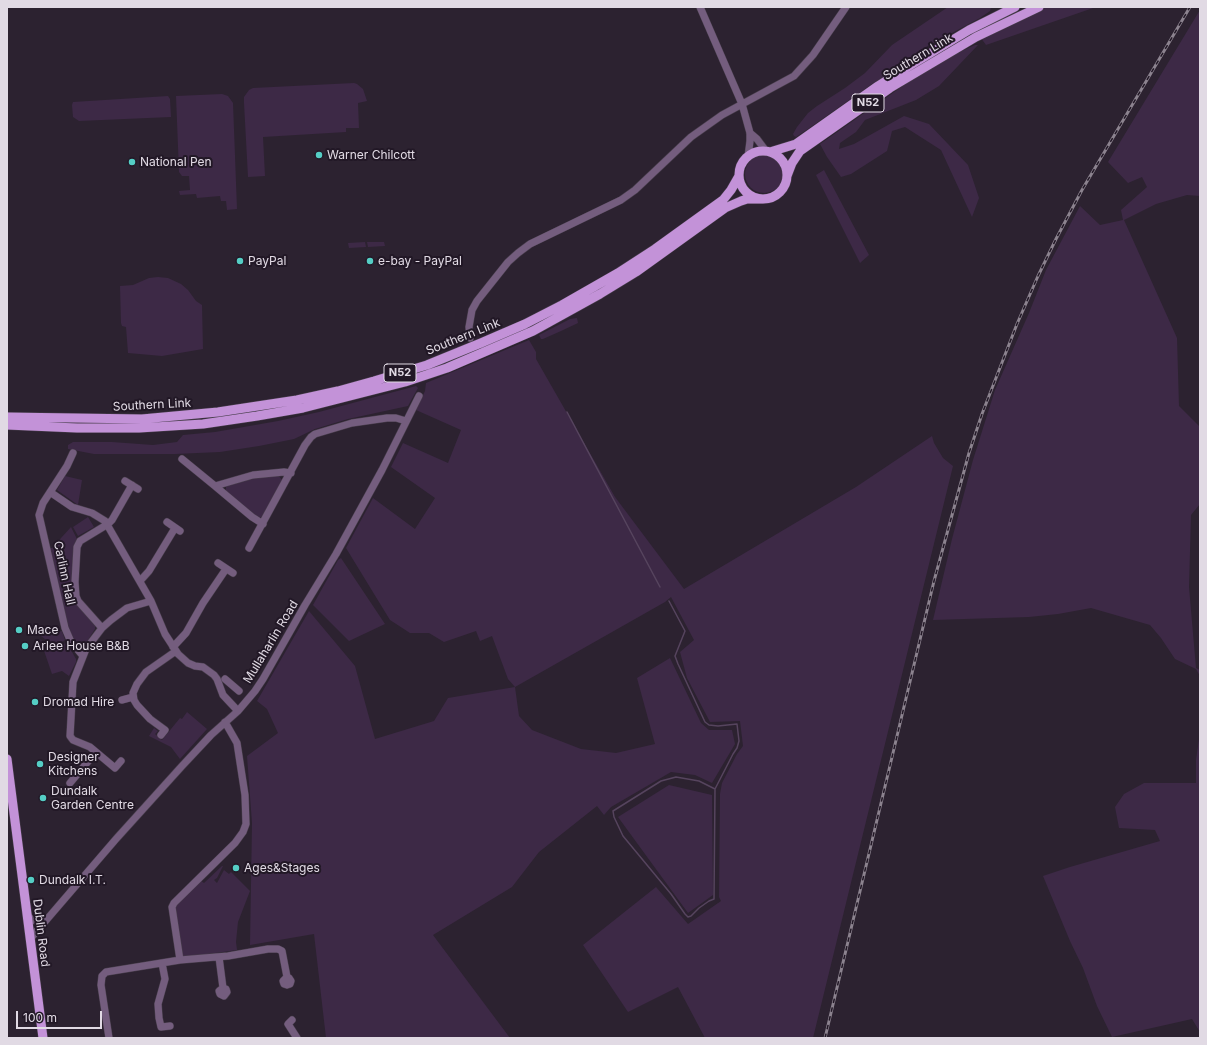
<!DOCTYPE html>
<html>
<head>
<meta charset="utf-8">
<style>
  body { margin:0 }
  #map { position:relative; width:1207px; height:1045px; overflow:hidden; background:#2c2230; font-family:Inter,sans-serif }
  canvas { display:block }
  .frame { position:absolute; inset:0; border:8px solid #e1dae4; pointer-events:none }
  .scale { position:absolute; left:16px; top:1011px; width:86px; height:18px; box-sizing:border-box; border:2px solid #e1dae4; border-top:0; padding-left:5px; font-size:12px; line-height:14px; white-space:nowrap; color:#e1dae4; -webkit-text-stroke:3px #221826; paint-order:stroke }
</style>
</head>
<body>
<div id="map">
<canvas width="1207" height="1045"></canvas>
<div class="frame"></div>
<div class="scale">100 m</div>
</div>
<script>
const ctx = document.querySelector('canvas').getContext('2d');
ctx.lineJoin = 'round';
function fillPath(path, color) {
  ctx.fillStyle = color;
  ctx.fill(path, 'evenodd');
}
function poly(rows) {
  const path = new Path2D();
  for (const r of rows) {
    if (r.length === 3) {
      path.moveTo(r[0] + r[2], r[1]);
      path.arc(r[0], r[1], r[2], 0, 2 * Math.PI);
      continue;
    }
    path.moveTo(r[0], r[1]);
    for (let i = 2; i < r.length; i += 2) path.lineTo(r[i], r[i + 1]);
  }
  return path;
}
function trace(path, color, width, dash) {
  ctx.strokeStyle = color;
  ctx.lineWidth = width;
  ctx.lineCap = dash ? 'butt' : 'round';
  ctx.setLineDash(dash || []);
  ctx.stroke(path);
}
function label(font, color, halo, rows, align = 'center') {
  ctx.font = font + ' Inter,sans-serif';
  ctx.lineWidth = 4;
  ctx.setLineDash([]);
  ctx.textBaseline = 'middle';
  ctx.strokeStyle = halo;
  ctx.fillStyle = color;
  for (const [text, x, y, turn = 0] of rows) {
    ctx.save();
    ctx.translate(x, y);
    ctx.rotate((+turn || 0) * Math.PI / 180);
    ctx.textAlign = isNaN(turn) ? turn : align;
    if (halo) ctx.strokeText(text, 0, 0);
    ctx.fillText(text, 0, 0);
    ctx.restore();
  }
}
fillPath(poly([
  [948,7,991,7,990,11,980,18,924,48,912,59,875,82,808,129,796,137,794,136,793,134,797,127,808,113,817,106,845,88,865,73,892,45],
  [1045,7,1096,7,986,45,981,38],
  [1200,10,1200,196,1187,195,1156,204,1124,220,1177,338,1179,406,1200,427,1200,504,1191,515,1189,587,1196,668,1200,670,1200,676,1196,669,1175,659,1161,638,1150,625,1091,608,1058,614,1029,617,933,620,952,539,973,460,995,390,1029,313,1046,270,1080,206,1100,225,1123,220,1121,210,1147,187,1142,177,1128,183,1108,162],
  [975,45,978,45,939,86,916,100,865,120,856,132,840,143,839,149,854,144,904,116,929,124,968,165,979,198,972,217,941,150,905,127,892,131,887,151,851,174,841,177,827,157,820,144,937,62],
  [354,83,357,84,363,89,367,101,358,103,359,128,346,128,346,132,263,137,265,176,248,177,244,103,244,97,249,90,253,88],
  [222,94,228,96,233,103,237,209,227,210,226,201,221,201,220,196,197,198,196,194,180,195,179,191,190,190,189,176,182,176,179,172,176,96],
  [168,96,170,99,171,117,79,121,73,117,72,105,73,102],
  [764,174,19],
  [824,170,869,255,860,263,816,175],
  [365,242,366,247,349,248,348,243],
  [367,242,384,242,385,246,368,247],
  [158,277,168,278,181,284,188,290,196,301,202,305,203,349,162,356,128,353,126,327,122,326,121,323,120,286,133,285,149,278],
  [577,318,578,323,561,331,543,339,541,339,539,335,570,319],
  [529,340,536,352,536,359,615,497,684,589,856,487,932,436,934,443,943,458,953,466,813,1038,705,1038,678,987,628,1012,583,945,656,887,688,924,721,901,719,897,720,794,722,783,737,754,743,746,740,721,710,722,687,678,680,652,694,640,671,597,665,602,515,687,519,716,532,730,581,749,616,753,655,744,637,678,670,658,701,723,709,730,732,730,735,744,712,783,695,775,671,772,611,807,604,815,597,806,539,852,512,887,433,935,510,1038,326,1038,314,934,250,945,252,823,247,756,278,733,267,709,257,701,309,611,355,666,375,739,434,721,448,698,515,687,508,679,492,636,480,641,476,631,444,642,429,633,410,633,390,620,346,548,373,498,415,529,435,498,391,467,403,443,448,463,461,430,416,410,425,391,426,383],
  [416,386,418,388,408,406,348,419,315,429,294,439,259,446,220,452,175,454,94,454,68,449,68,445,73,442,112,442,153,445,177,442,183,435,215,432,278,421,319,412],
  [276,475,279,476,282,480,263,517,257,518,226,491,226,487,229,483],
  [65,476,82,480,78,505,57,490],
  [88,517,94,527,78,536,73,527],
  [71,527,77,539,74,546,71,591,77,605,95,626,95,629,84,646,81,646,76,645,72,638,64,611,50,548,52,548],
  [341,558,385,624,349,641,313,605,338,560],
  [62,631,65,640,60,643,53,644,49,642,41,636],
  [40,639,45,644,55,647,67,643,76,659,76,662,69,676,62,671,52,674],
  [187,712,207,729,180,759,171,747,149,736,154,728,158,731,155,734,162,740,180,718,182,719],
  [1200,732,1200,1032,1192,1019,1112,1037,1097,1006,1083,968,1070,941,1043,876,1070,867,1160,841,1155,830,1119,828,1115,807,1124,794,1144,783,1196,783,1196,760],
  [669,785,712,795,713,895,688,913,618,817],
  [222,866,223,866,217,878,214,880,217,883,224,870,229,874,231,872,250,891,238,922,236,942,237,950,187,957,182,956,175,907,200,880,204,883]
]), '#3d2946');
trace(poly([
  [567,412,660,587],
  [669,601,685,631,675,656,678,664,705,722,709,725,718,726,737,724,739,741,737,748,733,754,715,789,714,899,709,901,699,908,691,916,688,917,685,914,671,894,623,836,614,817,613,811,661,781,676,777,699,781,715,789]
]), '#56445e', 1.5);
const minor = poly([
  [700,7,742,104,750,133,750,141,748,157],
  [750,133,757,139,766,151],
  [470,338,469,327,472,310,477,301,508,262,518,253,530,244,621,200,635,190,691,137,722,115,794,76,813,55,846,7],
  [73,453,67,466,43,503,39,515,65,628,71,642,83,656],
  [182,459,215,486],
  [125,481,138,489],
  [50,492,72,507,92,513,105,521,151,601,165,634,178,654,188,663,195,666,203,667,214,675,217,679,223,695,238,711],
  [167,522,180,531],
  [263,524,252,517,215,486,253,475,284,472,291,473],
  [249,548,305,445,311,437,315,434,352,423,387,418,396,418,406,421],
  [218,563,233,573],
  [140,581,149,571,175,528],
  [102,628,78,601,76,596,75,582,77,547,80,541,108,524,112,520,132,485],
  [173,647,186,633,203,603,226,569],
  [225,679,239,691],
  [122,700,133,697],
  [161,735,165,730,150,719,137,705,134,700,133,693,137,684,146,672,176,651],
  [121,761,115,768,90,747,73,740,70,736,73,682,86,649,102,628,111,620,127,608,151,601],
  [70,783,96,752],
  [27,915,32,920,39,922,46,920],
  [30,939,116,839,182,766,211,735,238,711,255,691,263,679,305,605,336,554,382,470,419,396],
  [219,957,223,988,219,991,220,994,224,996,227,992,226,989,223,988],
  [180,960,172,907,174,903,235,843,243,832,246,824,245,795,237,743,225,722],
  [162,963,165,979,158,1004,159,1018,161,1027,170,1026],
  [292,1020,288,1024,297,1038],
  [109,1038,101,985,102,976,106,972,180,960,228,956,268,949,278,949,282,951,287,977,289,978,291,981,290,984,287,985,284,984,283,981,287,977]
]);
const major = poly([
  [763,175,24],
  [770,152,796,144,878,86,911,65,969,30,1015,7],
  [787,176,792,163,800,151,890,88,976,37,1039,7],
  [7,417,142,419,218,412,297,400,338,391,374,381,427,365,481,343,525,324,562,305,618,273,655,249,723,200,731,190,739,176],
  [7,425,77,428,139,428,203,424,257,416,303,408,405,382,447,368,533,331,600,294,636,272,725,208,741,201,747,199,760,199],
  [7,759,43,1038]
]);
trace(minor, '#493f4d', 8);
trace(major, '#493f4d', 10);
trace(minor, '#745d7e', 7);
trace(major, '#c392d8', 9);
const rail = poly([
  [825,1038,934,581,969,453,982,414,1017,324,1038,276,1056,239,1082,190,1190,7]
]);
trace(rail, '#8c838f', 3);
trace(rail, '#221826', 1.5, [4.5]);
for (const [x, y, r, color] of [
  [319,155,4,"#55cec5"],
  [132,162,4,"#55cec5"],
  [240,261,4,"#55cec5"],
  [370,261,4,"#55cec5"],
  [19,630,4,"#55cec5"],
  [25,646,4,"#55cec5"],
  [35,702,4,"#55cec5"],
  [40,764,4,"#55cec5"],
  [43,798,4,"#55cec5"],
  [236,868,4,"#55cec5"],
  [31,880,4,"#55cec5"]
]) {
  const dot = new Path2D();
  dot.arc(x, y, r, 0, 2 * Math.PI);
  ctx.fillStyle = color;
  ctx.fill(dot);
  trace(dot, '#221826', 1.5);
}
for (const [x, y, w] of [
  [868,103,32],
  [400,373,32]
]) {
  const box = new Path2D();
  box.roundRect(x - w / 2, y - 9, w, 18, 3);
  ctx.fillStyle = '#221826';
  ctx.fill(box);
  trace(box, '#e1dae4', 1);
}
label('bold 11px', '#e1dae4', null, [
  ["N52",868,103],
  ["N52",400,373]
]);
label('12px', '#e1dae4', '#221826', [
  ["Southern Link",918,57,-31],
  ["Southern Link",463,337,-22],
  ["Southern Link",152,405,-3],
  ["Carlinn Hall",64,573,78],
  ["Mullaharlin Road",271,642,-59],
  ["Dublin Road",41,933,83]
]);
label('12px', '#e1dae4', '#221826', [
  ["Warner Chilcott",327,155],
  ["National Pen",140,162],
  ["PayPal",248,261],
  ["e-bay - PayPal",378,261],
  ["Mace",27,630],
  ["Arlee House B&B",33,646],
  ["Dromad Hire",43,702],
  ["Designer",48,757],
  ["Kitchens",48,771],
  ["Dundalk",51,791],
  ["Garden Centre",51,805],
  ["Ages&Stages",244,868],
  ["Dundalk I.T.",39,880]
], 'left');
</script>
</body>
</html>
